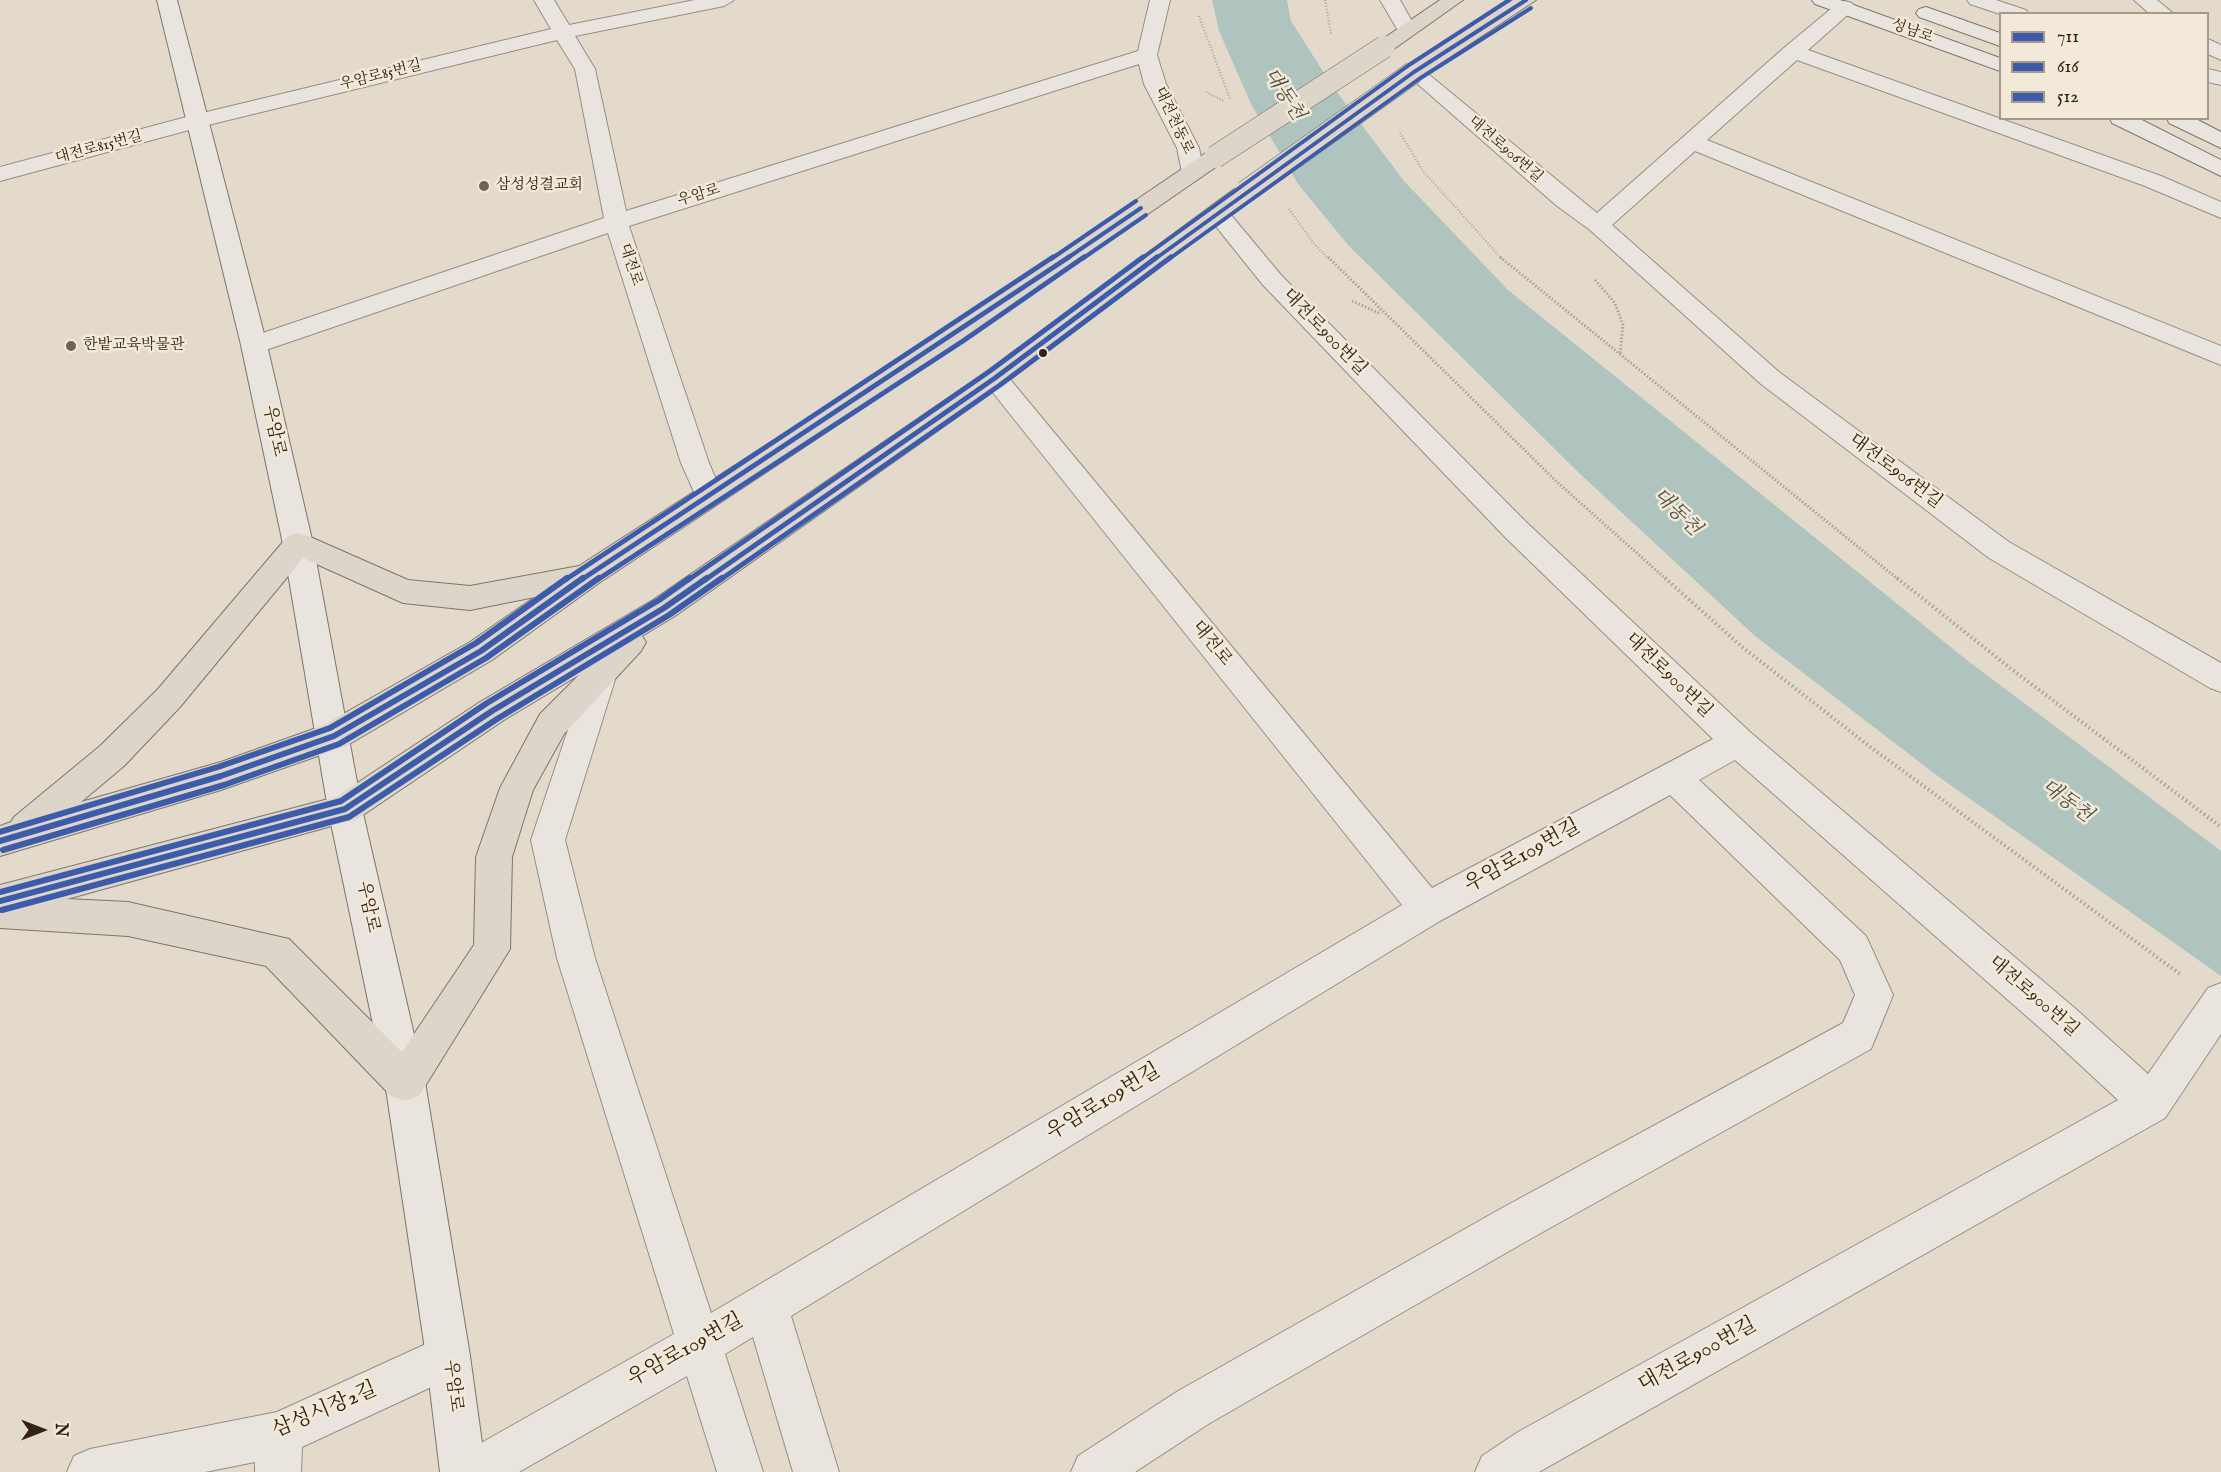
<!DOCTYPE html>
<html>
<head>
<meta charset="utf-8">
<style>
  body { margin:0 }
  #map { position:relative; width:2221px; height:1472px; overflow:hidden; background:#e3dacc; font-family:"IM FELL English",serif }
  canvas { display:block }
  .legend { position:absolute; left:1999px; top:12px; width:210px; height:108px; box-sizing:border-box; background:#f3e9d8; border:2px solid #a69989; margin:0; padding:8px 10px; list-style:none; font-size:18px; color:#332212 }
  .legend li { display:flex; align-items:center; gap:12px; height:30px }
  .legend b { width:30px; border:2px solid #a69989 }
  .north { position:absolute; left:12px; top:1400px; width:60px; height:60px; -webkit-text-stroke:4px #f3e9d8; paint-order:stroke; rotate:90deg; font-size:16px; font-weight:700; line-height:24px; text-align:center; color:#332212 }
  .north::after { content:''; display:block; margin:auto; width:21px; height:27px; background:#332212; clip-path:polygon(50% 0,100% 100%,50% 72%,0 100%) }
</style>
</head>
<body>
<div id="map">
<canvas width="2221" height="1472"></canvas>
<ul class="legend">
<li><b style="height:8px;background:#3d5bab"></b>711</li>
<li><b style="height:8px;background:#3d5bab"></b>616</li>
<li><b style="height:8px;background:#3d5bab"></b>512</li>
</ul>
<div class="north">N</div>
</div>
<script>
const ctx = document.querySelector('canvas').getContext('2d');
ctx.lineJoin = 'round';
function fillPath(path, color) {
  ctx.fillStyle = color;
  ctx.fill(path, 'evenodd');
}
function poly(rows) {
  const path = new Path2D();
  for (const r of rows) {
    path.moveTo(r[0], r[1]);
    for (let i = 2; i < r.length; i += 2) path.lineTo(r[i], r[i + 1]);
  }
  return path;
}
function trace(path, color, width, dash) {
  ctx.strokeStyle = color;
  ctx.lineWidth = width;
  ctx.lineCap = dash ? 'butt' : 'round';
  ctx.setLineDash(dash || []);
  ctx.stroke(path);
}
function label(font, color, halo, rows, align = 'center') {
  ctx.font = font + ' "IM FELL English","Noto Serif KR",serif';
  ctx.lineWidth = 5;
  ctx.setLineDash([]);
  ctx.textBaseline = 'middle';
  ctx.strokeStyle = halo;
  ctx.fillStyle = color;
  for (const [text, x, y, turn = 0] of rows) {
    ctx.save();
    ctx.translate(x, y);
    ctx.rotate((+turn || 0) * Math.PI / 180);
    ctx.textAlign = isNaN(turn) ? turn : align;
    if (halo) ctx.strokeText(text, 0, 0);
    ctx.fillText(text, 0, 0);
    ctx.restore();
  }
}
fillPath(poly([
  [1212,0,1287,0,1291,21,1331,84,1404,181,1508,290,1968,661,2221,851,2221,976,1939,777,1755,636,1578,472,1348,245,1298,184,1251,104,1219,31]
]), '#afc4be');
const minor = poly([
  [534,0,554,0,569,25,695,0,734,0,724,6,575,36,595,69,626,211,1138,51,1150,0,1170,0,1157,55,1166,84,1199,148,1204,172,1201,177,1193,179,1185,177,1182,172,1177,148,1144,84,1139,64,629,226,709,463,723,496,719,503,709,506,699,503,681,463,608,233,263,351,254,353,245,351,241,345,245,339,604,218,575,69,557,40,204,126,0,181,0,167,190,116,551,29,534,0],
  [1380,0,1400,0,1417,30,1414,34,1400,34,1380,0],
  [1967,0,1996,0,2026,10,2029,14,2000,14,1970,4,1967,0],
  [2134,0,2157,0,2174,14,2150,14,2134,0],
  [1845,1,1852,3,1855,7,1852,11,1808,50,2161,176,2221,202,2221,218,2145,186,1797,60,1707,140,2221,346,2221,365,1695,151,1612,225,1779,372,2009,542,2221,663,2221,692,2210,688,1989,558,1761,384,1590,230,1557,206,1404,72,1407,68,1421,68,1597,213,1785,47,1838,3,1845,1],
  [2208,39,2221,45,2221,60,2208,54,2208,39],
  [2208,69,2221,72,2221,85,2208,82,2208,69],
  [1218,207,1226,209,1281,275,1525,521,1750,732,2077,1010,2148,1074,2208,988,2221,983,2221,1034,2165,1118,1539,1472,1475,1472,1482,1456,1518,1432,2118,1100,2049,1036,1735,760,1699,780,1866,936,1893,995,1871,1049,1532,1238,1210,1423,1135,1472,1071,1472,1078,1456,1178,1391,1502,1208,1843,1023,1855,995,1840,960,1670,795,1440,921,791,1316,839,1472,793,1472,753,1337,725,1354,763,1472,717,1472,687,1376,519,1472,451,1472,458,1456,674,1334,557,958,531,840,591,661,602,657,613,661,618,670,565,840,595,958,711,1313,1402,905,986,384,982,378,986,372,995,369,1004,372,1432,888,1713,739,1505,537,1263,285,1206,214,1210,209,1218,207],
  [448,1334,464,1340,470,1356,464,1372,302,1447,301,1472,255,1472,255,1462,205,1472,67,1472,74,1456,90,1449,277,1412,448,1334]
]);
const secondary = poly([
  [157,0,177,0,267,345,313,544,362,809,425,1082,470,1356,486,1472,440,1472,426,1356,385,1082,328,809,283,544,241,345,157,0],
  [1812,0,1840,0,2000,58,2000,71,1815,4,1812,0],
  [1926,7,2000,33,2000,46,1919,17,1916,13,1919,9,1926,7],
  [2110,118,2138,118,2221,160,2221,176,2112,123,2110,118],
  [2167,118,2194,118,2221,132,2221,148,2169,123,2167,118]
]);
const primary = poly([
  [1440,0,1463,0,1391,51,1377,51,1374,47,1377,43,1440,0],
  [1513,0,1536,0,1421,76,1407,76,1404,72,1407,68,1513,0],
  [1215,150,1223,152,1226,157,1223,162,967,339,599,583,492,660,346,746,221,790,0,856,0,826,11,822,14,817,100,746,158,689,288,536,298,533,308,536,408,580,470,586,579,566,949,327,1207,152,1215,150],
  [303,558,403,603,470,610,535,597,470,642,322,726,221,762,81,802,124,766,180,707,303,558],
  [1245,185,1253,187,1257,192,1253,197,1004,384,675,616,642,636,646,642,641,651,564,734,533,790,512,857,510,949,419,1096,405,1101,391,1096,266,966,128,936,0,928,0,885,336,797,480,702,653,600,986,372,1237,187,1245,185],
  [579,675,540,714,500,788,476,857,474,945,402,1052,289,939,128,902,67,899,357,819,504,720,579,675]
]);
trace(minor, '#958e84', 2);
trace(secondary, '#7c756c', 2);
trace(primary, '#7c756c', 2);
trace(poly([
  [1325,0,1331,34],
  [1199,16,1230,99],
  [1206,92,1224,101],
  [1400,133,1423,171,1502,259],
  [1289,209,1314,244,1329,259]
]), '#a8a29b', 2, [1, 2]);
trace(poly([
  [1328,257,1557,482,1667,580],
  [1500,257,1899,580],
  [1595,280,1615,303,1623,325,1620,354],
  [1352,301,1381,314]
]), '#a8a29b', 3, [1.5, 2]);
trace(poly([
  [1665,578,1741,646,1869,746,2180,974],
  [1897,578,2010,668,2221,827]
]), '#a8a29b', 4, [1.5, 3]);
fillPath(minor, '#e9e5de');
fillPath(secondary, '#e9e5de');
fillPath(primary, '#ddd5c9');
const primaryBridge = poly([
  [1215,157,1384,47],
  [1245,192,1414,72]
]);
trace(primaryBridge, '#7c756c', 23, []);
trace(primaryBridge, '#ddd5c9', 22);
trace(poly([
  [1066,259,1141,208],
  [1155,259,1414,72,1526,0]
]), '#3d5bab', 4);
trace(poly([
  [581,580,1069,257],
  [705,580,995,378,1157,257]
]), '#3d5bab', 5);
trace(poly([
  [0,841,221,776,334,736,481,651,583,578],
  [0,901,345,809,492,711,664,608,707,578]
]), '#3d5bab', 6);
trace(poly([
  [1082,259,1146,215],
  [1169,259,1419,79,1531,8]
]), '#3d5bab', 4);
trace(poly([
  [597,580,963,341,1084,257],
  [720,580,1000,385,1171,257]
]), '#3d5bab', 5);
trace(poly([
  [3,850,224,785,339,744,486,658,599,578],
  [2,910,349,817,497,719,669,615,722,578]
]), '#3d5bab', 6);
trace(poly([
  [1051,259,1136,201],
  [1141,259,1409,65,1509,0]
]), '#3d5bab', 4);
trace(poly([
  [565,580,1053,257],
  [688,580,990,371,1143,257]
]), '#3d5bab', 5);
trace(poly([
  [0,832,218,767,330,728,476,643,567,578],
  [0,892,341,801,487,703,659,600,690,578]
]), '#3d5bab', 6);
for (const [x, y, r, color] of [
  [484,186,6,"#716253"],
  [71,346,6,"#716253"],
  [1043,353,5,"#332212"]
]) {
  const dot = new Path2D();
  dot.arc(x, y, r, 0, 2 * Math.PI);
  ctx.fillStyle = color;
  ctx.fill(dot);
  trace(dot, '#f3e9d8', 2);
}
label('15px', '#332212', '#f3e9d8', [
  ["성남로",1912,32,20],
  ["우암로85번길",381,76,-14],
  ["대전천동로",1173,121,65],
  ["대전로815번길",99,148,-15],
  ["대전로906번길",1505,150,41],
  ["우암로",699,196,-17],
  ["대전로",630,265,72]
]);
label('15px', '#332212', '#f3e9d8', [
  ["삼성성결교회",496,186],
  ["한밭교육박물관",83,346]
], 'left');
label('18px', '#332212', '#f3e9d8', [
  ["대전로900번길",1324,333,46],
  ["우암로",273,431,78],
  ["대전로906번길",1895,472,37],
  ["대전로",1211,644,51],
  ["대전로900번길",1668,676,44],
  ["우암로",367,907,78],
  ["대전로900번길",2033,997,41],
  ["우암로",452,1386,83]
]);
label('italic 20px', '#525044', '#f3e9d8', [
  ["대동천",1283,95,57],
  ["대동천",1676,513,44],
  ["대동천",2066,802,36]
]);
label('21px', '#332212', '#f3e9d8', [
  ["우암로109번길",1523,857,-29],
  ["우암로109번길",1104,1103,-31],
  ["우암로109번길",686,1351,-29],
  ["대전로900번길",1698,1356,-29],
  ["삼성시장2길",325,1411,-23]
]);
</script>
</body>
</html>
